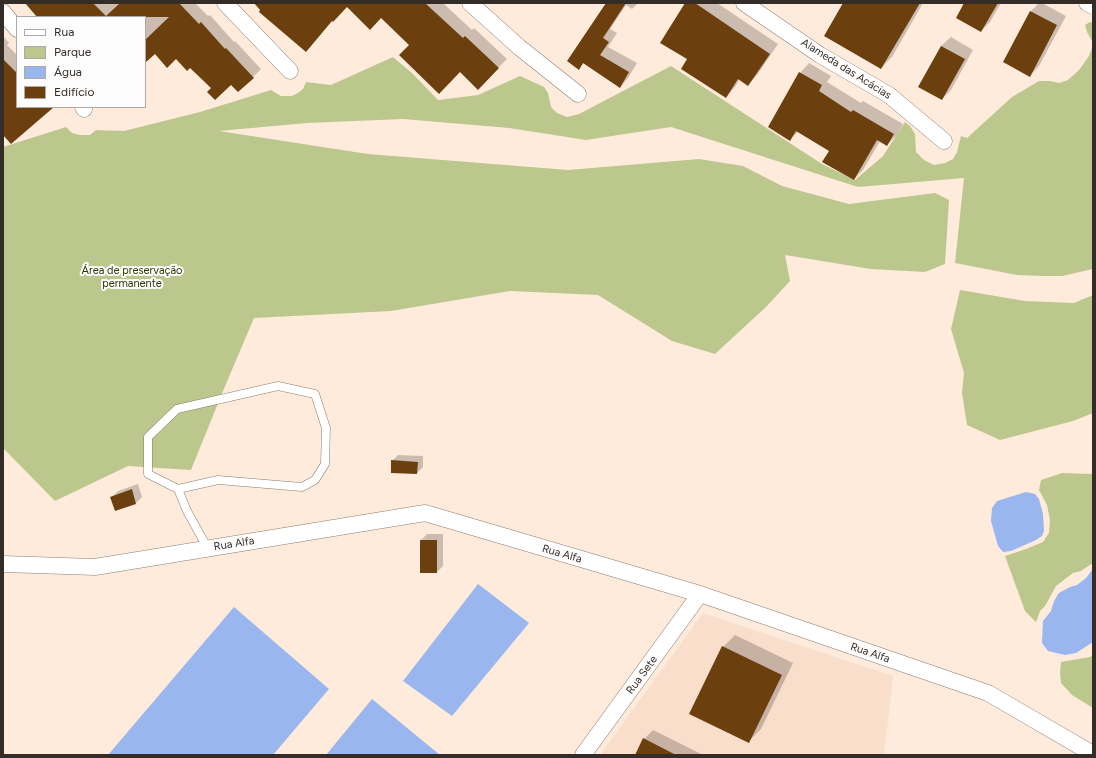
<!DOCTYPE html>
<html>
<head>
<meta charset="utf-8">
<style>
  body { margin:0 }
  #map { position:relative; width:1096px; height:758px; overflow:hidden; background:#ffebdc; font-family:Figtree,sans-serif }
  canvas { display:block }
  .frame { position:absolute; inset:0; border:4px solid #342c27; pointer-events:none }
  .legend { position:absolute; left:16px; top:16px; width:130px; height:92px; box-sizing:border-box; background:#fcfcfc; border:1px solid #aca9a7; margin:0; padding:5px 7px; list-style:none; font-size:12px; color:#342c27 }
  .legend li { display:flex; align-items:center; gap:8px; height:20px }
  .legend b { width:20px; border:1px solid #aca9a7 }
</style>
</head>
<body>
<div id="map">
<canvas width="1096" height="758"></canvas>
<div class="frame"></div>
<ul class="legend">
<li><b style="height:5px;background:#fff"></b>Rua</li>
<li><b style="height:11px;background:#bcc78d"></b>Parque</li>
<li><b style="height:11px;background:#99b6ee"></b>Água</li>
<li><b style="height:11px;background:#6c400e"></b>Edifício</li>
</ul>
</div>
<script>
const ctx = document.querySelector('canvas').getContext('2d');
ctx.lineJoin = 'round';
function fillPath(path, color) {
  ctx.fillStyle = color;
  ctx.fill(path, 'evenodd');
}
function poly(rows) {
  const path = new Path2D();
  for (const r of rows) {
    path.moveTo(r[0], r[1]);
    for (let i = 2; i < r.length; i += 2) path.lineTo(r[i], r[i + 1]);
  }
  return path;
}
function trace(path, color, width, dash) {
  ctx.strokeStyle = color;
  ctx.lineWidth = width;
  ctx.lineCap = dash ? 'butt' : 'round';
  ctx.setLineDash(dash || []);
  ctx.stroke(path);
}
function label(font, color, halo, rows, align = 'center') {
  ctx.font = font + ' Figtree,sans-serif';
  ctx.lineWidth = 4;
  ctx.setLineDash([]);
  ctx.textBaseline = 'middle';
  ctx.strokeStyle = halo;
  ctx.fillStyle = color;
  for (const [text, x, y, turn = 0] of rows) {
    ctx.save();
    ctx.translate(x, y);
    ctx.rotate((+turn || 0) * Math.PI / 180);
    ctx.textAlign = isNaN(turn) ? turn : align;
    if (halo) ctx.strokeText(text, 0, 0);
    ctx.fillText(text, 0, 0);
    ctx.restore();
  }
}
fillPath(poly([
  [703,613,893,676,884,755,600,755]
]), '#f8decb');
fillPath(poly([
  [1090,22,1093,23,1093,269,1062,276,1043,276,1017,275,955,263,964,178,858,187,671,127,586,140,509,128,403,119,307,123,219,131,368,154,568,170,699,159,743,166,782,186,849,204,935,193,949,200,945,264,925,272,871,269,785,255,790,281,766,307,715,354,672,341,598,295,510,291,391,311,254,318,223,391,191,470,128,466,55,501,3,448,3,147,66,127,72,133,80,135,90,135,96,130,124,131,200,112,271,90,281,96,292,96,298,93,303,89,306,82,331,85,393,57,413,74,438,100,478,95,520,76,544,87,548,93,551,107,557,113,567,117,579,114,671,66,822,164,855,180,883,156,905,122,910,126,915,134,916,152,924,160,934,165,945,163,953,159,957,152,961,136,967,138,1012,97,1039,81,1050,81,1059,83,1068,80,1079,70,1089,56,1092,48,1092,41,1087,32,1085,25],
  [960,290,1025,301,1074,303,1093,295,1093,413,1073,421,1000,440,967,425,962,393,964,373,951,329],
  [1062,473,1093,474,1093,563,1081,571,1073,573,1056,586,1045,606,1040,611,1036,622,1025,611,1005,556,1026,549,1043,542,1049,533,1050,520,1047,505,1039,490,1041,480],
  [1093,655,1093,708,1072,695,1061,683,1060,673,1061,662,1090,657]
]), '#bcc78d');
fillPath(poly([
  [1026,492,1035,494,1039,499,1043,514,1044,531,1042,536,1036,540,1011,551,1003,552,998,546,991,521,992,508,997,501],
  [1093,569,1093,642,1076,653,1065,655,1048,651,1042,643,1043,621,1051,611,1054,601,1059,593,1070,587,1077,585,1086,578],
  [478,584,529,623,452,716,403,681],
  [234,607,329,689,273,755,108,755],
  [372,699,440,755,326,755]
]), '#99b6ee');
fillPath(poly([
  [26,3,195,3,208,16,210,15,234,42,235,41,261,69,253,77,212,88,190,66,176,58,155,53,145,62,145,17,39,17],
  [348,3,443,3,472,30,474,28,507,59,478,88,460,71,411,45,381,17],
  [607,3,638,3,632,9,626,5,610,29,617,33,608,47,637,63,628,78,620,87,584,63,579,68],
  [686,3,717,3,778,44,757,75,748,84,740,79,735,87,726,97],
  [844,3,923,3,892,57,881,68],
  [965,3,1001,3,990,22,981,31],
  [1039,3,1042,3,1066,16,1039,66,1030,76,1004,62,1031,11],
  [3,36,9,43,7,45,17,55,17,107,51,107,3,133],
  [951,37,973,50,951,90,942,99,919,86,941,46],
  [809,63,831,76,827,82,861,103,863,101,903,124,896,136,887,145,880,141,863,170,854,179,830,151,799,131,790,139,800,73],
  [398,455,423,456,423,467,417,473,392,461],
  [138,484,142,497,136,503,116,509,112,497,118,491],
  [427,534,443,534,443,566,437,572,421,540],
  [735,635,793,663,761,729,748,742,723,647],
  [653,730,703,755,636,755,644,739]
]), '#0003');
fillPath(poly([
  [25,3,93,3,106,16,120,3,179,3,199,24,201,22,225,49,226,48,254,78,238,92,231,85,215,100,207,92,211,88,190,68,187,71,176,59,167,68,155,54,145,63,145,40,169,17,37,17],
  [254,3,425,3,463,38,465,36,499,68,478,90,460,72,439,94,399,55,409,45,381,18,370,30,347,7,333,22,332,21,306,52,259,12,260,10],
  [606,3,626,3,603,38,609,42,600,55,629,72,620,88,583,63,579,70,567,61],
  [685,3,695,3,770,54,748,86,738,79,726,98,681,69,687,59,660,43],
  [843,3,920,3,881,69,824,36],
  [964,3,998,3,981,32,956,18],
  [1030,11,1057,25,1030,77,1003,62],
  [941,46,965,59,942,100,918,87],
  [3,59,17,73,17,107,54,107,11,144,3,135],
  [799,72,822,85,819,91,851,112,853,110,894,134,887,146,877,140,854,180,822,162,829,151,796,131,790,141,768,127],
  [391,460,418,462,417,474,391,473],
  [132,489,136,504,115,511,110,497],
  [420,540,437,540,437,573,420,573],
  [722,646,782,675,749,743,689,714],
  [643,738,676,755,635,755]
]), '#6c400e');
const lane = poly([
  [178,489,148,474,148,437,177,409,278,386,315,394,326,428,325,464,315,480,302,487,218,480,178,489,187,511,208,549]
]);
const street = poly([
  [225,3,290,71],
  [470,3,519,47,578,94],
  [744,3,820,55,889,95,944,141],
  [1087,3,1093,6],
  [3,12,17,29],
  [83,107,84,109],
  [3,564,95,567,425,513,700,594,988,693,1093,754],
  [583,755,700,594]
]);
trace(lane, '#8d7c6e', 9);
trace(street, '#8d7c6e', 17);
trace(lane, '#fff', 8);
trace(street, '#fff', 16);
label('11px', '#342c27', '#fcfcfc', [
  ["Alameda das Acácias",846,69,32],
  ["Rua Alfa",234,544,-9],
  ["Rua Alfa",562,554,16],
  ["Rua Alfa",870,653,19],
  ["Rua Sete",642,675,-54]
]);
label('11px', '#303603', '#fcfcfc', [
  ["Área de preservação",132,271],
  ["permanente",132,284]
]);
</script>
</body>
</html>
